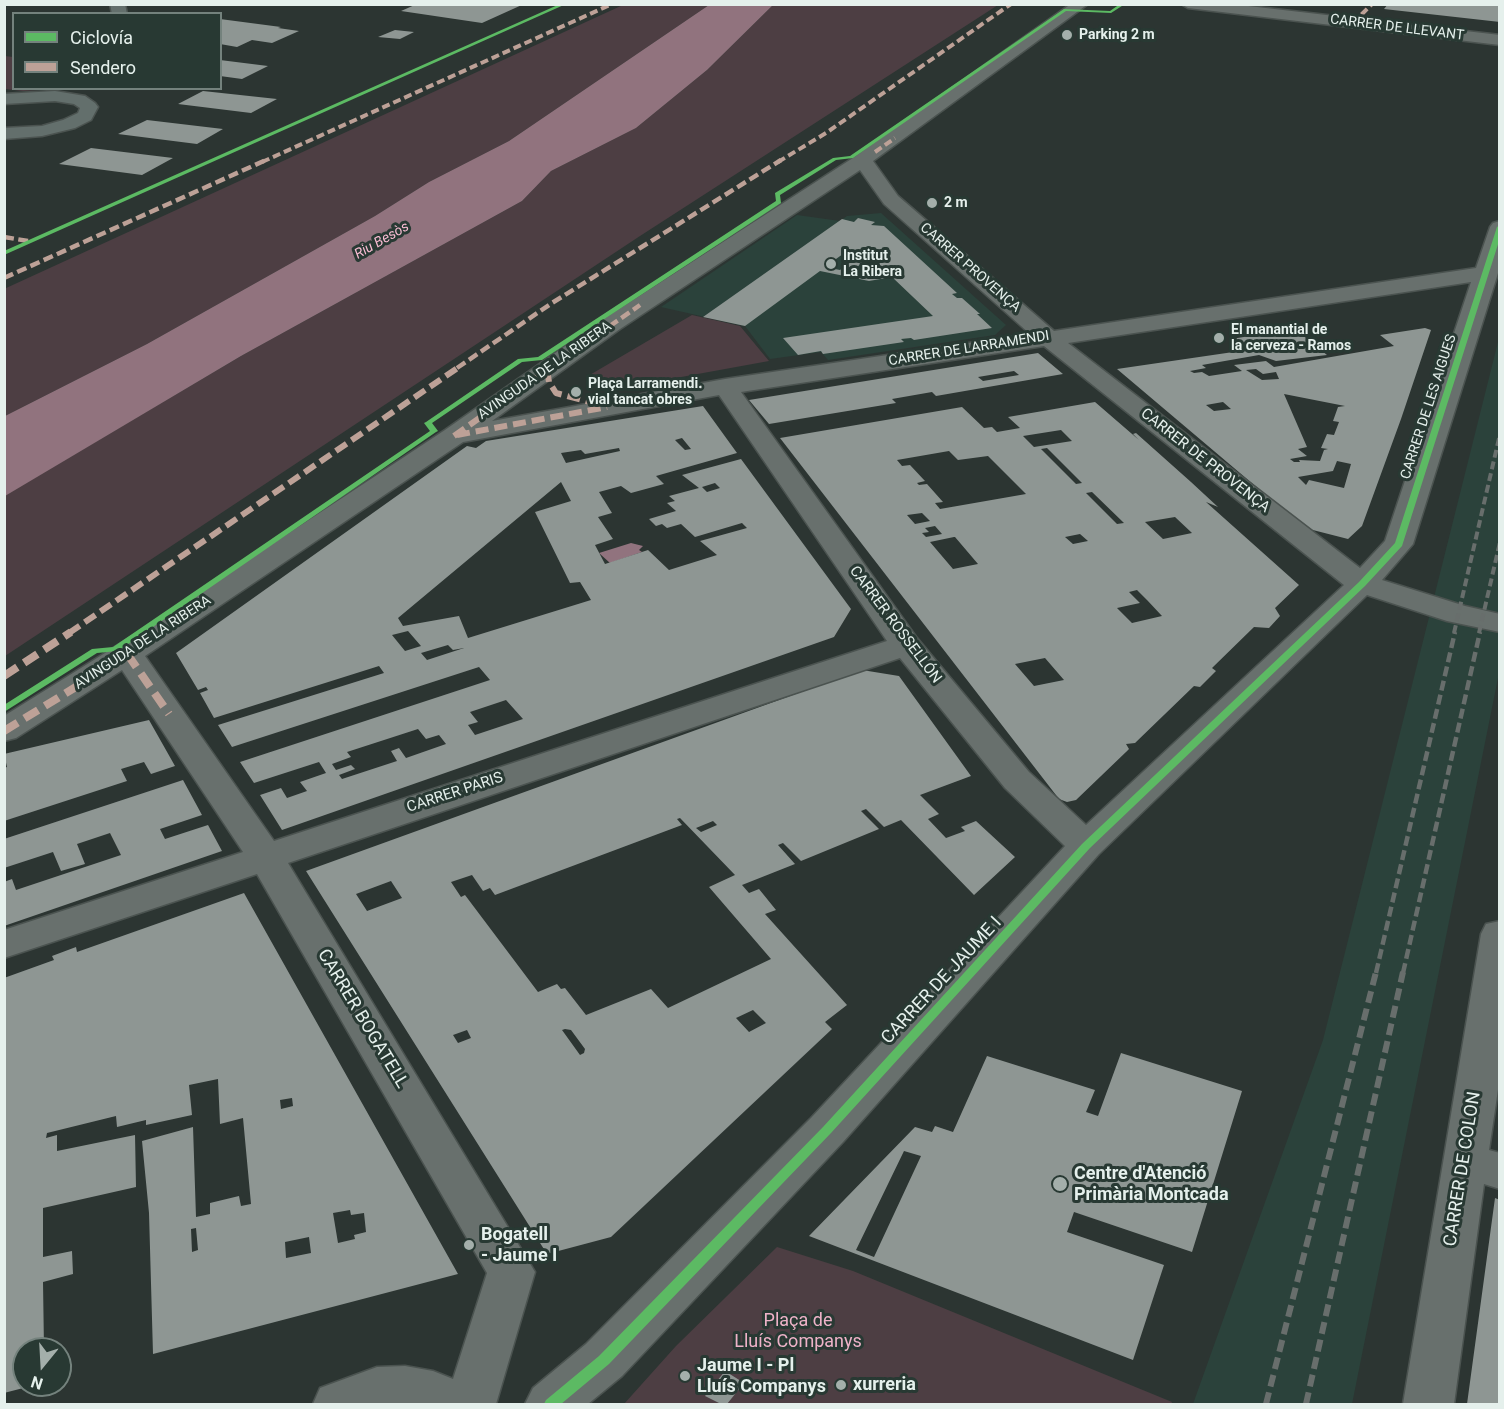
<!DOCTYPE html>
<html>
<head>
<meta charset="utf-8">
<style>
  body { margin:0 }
  #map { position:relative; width:1504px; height:1409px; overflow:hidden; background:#2c3532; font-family:Roboto,sans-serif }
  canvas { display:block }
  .frame { position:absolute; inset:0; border:6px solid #e5f0ec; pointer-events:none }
  .legend { position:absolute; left:12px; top:12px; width:210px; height:78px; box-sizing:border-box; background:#283933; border:2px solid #74827d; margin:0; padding:8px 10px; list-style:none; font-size:18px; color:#e5f0ec }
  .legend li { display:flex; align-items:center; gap:12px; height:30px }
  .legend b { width:30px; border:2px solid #74827d }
  .north { position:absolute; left:12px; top:1337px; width:60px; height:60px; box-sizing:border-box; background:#283933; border:2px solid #74827d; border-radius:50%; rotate:198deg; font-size:16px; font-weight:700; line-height:24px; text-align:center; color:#e5f0ec }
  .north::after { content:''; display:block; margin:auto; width:21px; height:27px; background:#a4afab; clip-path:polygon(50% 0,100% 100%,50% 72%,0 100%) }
</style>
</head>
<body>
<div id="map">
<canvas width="1504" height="1409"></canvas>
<div class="frame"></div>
<ul class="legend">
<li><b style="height:8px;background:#5cba63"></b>Ciclovía</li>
<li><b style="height:8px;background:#bda197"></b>Sendero</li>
</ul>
<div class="north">N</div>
</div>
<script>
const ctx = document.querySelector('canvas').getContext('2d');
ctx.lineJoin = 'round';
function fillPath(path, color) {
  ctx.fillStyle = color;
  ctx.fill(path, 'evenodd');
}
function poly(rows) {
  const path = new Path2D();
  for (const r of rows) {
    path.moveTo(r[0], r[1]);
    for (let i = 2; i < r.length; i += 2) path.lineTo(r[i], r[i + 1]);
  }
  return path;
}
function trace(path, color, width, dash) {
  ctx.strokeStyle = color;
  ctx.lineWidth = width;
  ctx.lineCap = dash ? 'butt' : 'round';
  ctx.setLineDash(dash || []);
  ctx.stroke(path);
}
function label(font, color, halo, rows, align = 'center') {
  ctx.font = font + ' Roboto,sans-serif';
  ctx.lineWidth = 6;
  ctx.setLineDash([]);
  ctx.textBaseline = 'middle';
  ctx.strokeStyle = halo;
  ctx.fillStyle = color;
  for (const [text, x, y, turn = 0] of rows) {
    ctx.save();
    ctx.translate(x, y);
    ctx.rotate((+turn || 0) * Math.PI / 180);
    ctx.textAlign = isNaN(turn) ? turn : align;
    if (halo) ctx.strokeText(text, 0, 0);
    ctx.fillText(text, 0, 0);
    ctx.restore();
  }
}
fillPath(poly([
  [881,213,1006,325,995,335,828,360,821,352,770,359,745,326,661,307,797,215,840,221,847,216],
  [1499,338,1499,673,1352,1404,1193,1404,1323,1040]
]), '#2b423b');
fillPath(poly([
  [623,5,709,5,509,141,429,182,375,216,147,344,5,416,4,289],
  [773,5,998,5,640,236,5,656,4,496,241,356,522,201,551,171,636,128,707,70],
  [5,56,13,57,14,88,56,89,23,91,5,89],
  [692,315,740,326,769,361,610,390,588,376],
  [777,1247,853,1271,1172,1402,1171,1404,624,1404,676,1346]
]), '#4d3e43');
fillPath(poly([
  [709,5,773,5,707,70,636,128,551,171,522,201,241,356,5,496,5,416,147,344,375,216,429,182,509,141],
  [631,543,643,546,639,550,642,552,610,563,599,553]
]), '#91737e');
fillPath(poly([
  [417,4,524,4,482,23,401,11],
  [1388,4,1500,4,1500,22,1384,9],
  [220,19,281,27,278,28,299,31,272,43,252,40,237,47,220,44],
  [395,30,414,32,400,39,378,37],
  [220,60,268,66,242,79,220,76],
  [203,91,277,99,251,113,178,104],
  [147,120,223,129,197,144,118,134],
  [91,148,173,158,142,175,59,164],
  [858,218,875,222,871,225,884,226,957,293,952,294,957,298,962,298,980,314,977,314,992,328,914,340,911,338,901,339,904,342,823,354,821,351,798,355,783,338,933,316,892,277,869,281,820,271,745,326,703,317,842,219,854,222],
  [847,251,869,256,858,257,840,270,825,267],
  [873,260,884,270,859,274,850,272,865,261],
  [1425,328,1431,330,1401,419,1362,526,1348,539,1305,528,1117,369,1247,350,1231,339,1295,329,1327,355,1276,361,1259,355,1202,365,1206,368,1190,371,1194,373,1202,372,1209,376,1242,371,1234,365,1266,361,1274,367,1394,346,1380,335],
  [1256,369,1263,374,1276,372,1279,379,1262,380,1246,370],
  [1284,394,1345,406,1338,407,1333,421,1339,422,1334,435,1327,434,1321,448,1328,449,1324,450,1320,461,1299,460,1300,462,1294,462,1290,459,1307,456,1298,449,1307,447],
  [1223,402,1231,409,1214,411,1206,405],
  [1337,461,1351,464,1344,488,1309,480,1306,485,1298,477,1333,471],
  [1340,343,1345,348,1328,350,1322,346],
  [1038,353,1063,374,936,396,932,392,892,399,896,403,769,424,749,400],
  [1014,371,1019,375,983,381,978,377],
  [1095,402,1139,440,1133,434,1136,433,1191,482,1218,507,1206,502,1299,585,1275,608,1280,616,1269,628,1254,627,1212,668,1216,671,1200,687,1194,686,1135,743,1126,744,1129,749,1126,752,1076,800,1067,802,1059,799,780,438,962,407,984,428,992,427,997,432,1020,428,1008,417],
  [1061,430,1072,441,1034,447,1023,436],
  [1047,448,1082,483,1076,484,1041,449],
  [949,451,958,460,988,456,1026,494,940,509,935,503,943,502,927,484,919,485,917,483,925,481,910,465,902,466,897,460],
  [1092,492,1124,523,1117,524,1086,493],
  [922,513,930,521,915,524,907,515],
  [1175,517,1192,533,1163,539,1145,522],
  [935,526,942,534,926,537,922,533,929,532,925,528],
  [1080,534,1088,541,1073,544,1065,537],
  [954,537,955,537,978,564,953,569,930,542],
  [1137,590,1147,600,1162,616,1132,623,1117,608,1140,603,1129,592],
  [1045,658,1064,680,1034,686,1015,664],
  [703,406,737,453,656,476,664,484,631,493,621,486,599,492,612,513,598,517,613,539,595,545,605,564,648,550,669,570,717,555,700,541,747,528,742,523,695,537,681,524,667,528,662,524,656,526,649,519,676,511,667,503,675,501,669,496,699,488,682,475,741,459,851,609,834,637,282,830,260,795,281,788,287,798,307,791,300,782,326,773,319,762,254,783,240,762,490,680,479,667,232,747,218,725,384,673,379,666,214,718,200,693,208,690,206,687,198,690,176,653,467,446,476,448,486,441],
  [682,438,691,449,685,450,675,440],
  [619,448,620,451,566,463,561,453,581,450,585,454],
  [561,482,571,501,535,512,570,583,580,582,591,600,468,638,459,616,403,626,398,618],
  [715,483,720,488,707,492,702,487],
  [408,631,421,646,405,651,392,635],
  [448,645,453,650,464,648,427,660,421,653],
  [506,700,523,719,475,735,468,725,478,722,470,712],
  [418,729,426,739,439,735,446,744,406,758,399,748,391,751,397,761,342,779,339,775,355,769,351,765,336,770,332,764,351,757,347,752],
  [862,670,899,676,971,776,920,795,939,814,928,819,946,838,965,831,961,827,976,821,1015,857,974,895,901,820,884,827,866,809,861,811,879,829,801,861,783,843,778,845,795,864,742,885,749,893,759,889,776,910,765,914,847,1005,825,1022,832,1029,611,1237,547,1254,306,871],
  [680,818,735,875,709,887,771,959,668,1008,651,989,586,1015,565,988,561,989,557,984,538,992,465,895,461,897,451,882,472,875,483,891,490,888,495,895,682,825,677,819],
  [713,821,717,825,701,832,696,828],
  [391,881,402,898,367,911,356,894],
  [753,1010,766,1023,749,1032,736,1018],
  [565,1029,571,1030,585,1049,584,1053,580,1055,562,1030],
  [467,1030,471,1038,458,1043,453,1035],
  [149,720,175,766,151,774,144,762,121,769,127,781,4,821,4,768,7,767,4,754],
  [183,780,202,815,160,829,165,839,208,825,222,851,4,926,4,882,12,879,16,890,121,855,110,833,77,844,85,864,61,871,53,852,4,868,4,839],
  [244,893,458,1274,153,1354,149,1213,142,1141,193,1127,196,1217,210,1214,210,1203,239,1196,241,1206,251,1204,243,1118,220,1124,218,1079,189,1085,192,1115,146,1125,146,1120,117,1127,116,1116,47,1133,46,1138,57,1135,57,1151,135,1135,136,1187,43,1208,43,1257,72,1251,73,1274,43,1282,44,1349,24,1349,24,1385,31,1386,4,1393,4,978,54,960,52,956,76,947,77,952],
  [292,1098,293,1106,281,1109,280,1100],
  [350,1210,351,1215,364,1213,366,1232,354,1235,355,1239,338,1243,333,1213],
  [196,1228,198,1250,192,1252,191,1229],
  [309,1237,311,1253,286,1258,285,1242],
  [1121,1053,1242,1091,1192,1252,1074,1212,1067,1232,1164,1265,1133,1360,809,1236,915,1127,932,1132,935,1126,953,1132,987,1056,1095,1090,1086,1112,1098,1116],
  [904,1151,921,1156,874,1257,856,1250],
  [1495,1198,1500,1200,1500,1404,1467,1404],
  [725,1371,744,1383,727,1404,721,1404,705,1396]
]), '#8e9693');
const street = poly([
  [1071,4,1088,4,873,161,898,196,1054,331,1476,268,1490,227,1493,223,1500,221,1498,273,1413,544,1382,580,1465,606,1500,614,1500,632,1447,621,1367,595,1099,854,843,1142,622,1376,588,1404,525,1404,533,1388,586,1344,811,1118,1065,846,1005,788,900,658,288,863,535,1272,496,1404,313,1404,320,1388,377,1367,405,1366,433,1371,453,1379,487,1273,257,874,4,958,4,930,243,852,122,670,16,738,4,741,4,716,150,625,445,430,604,319,856,156,1071,4],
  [860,170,884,204,1030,334,725,379,492,421,620,329,860,170],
  [1471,282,1385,541,1360,568,1068,343,1471,282],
  [1044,346,1344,585,1086,825,1029,772,917,638,741,392,1044,346],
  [719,395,887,641,274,841,145,656,463,442,719,395],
  [1181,4,1231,4,1500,35,1500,45,1188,8,1181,4],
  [1500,921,1500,1076,1489,1150,1500,1153,1500,1189,1484,1184,1454,1404,1403,1404,1481,934,1486,924,1500,921]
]);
const secondary = poly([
  [110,4,125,4,127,14,112,14,110,4],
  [55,91,85,96,95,103,98,107,91,120,75,128,42,136,4,139,4,128,42,126,63,120,78,113,80,108,74,104,55,101,4,104,4,94,55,91]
]);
trace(street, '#4b5350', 3);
trace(secondary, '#4b5350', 3);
fillPath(street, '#68706d');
fillPath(secondary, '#636f6c');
trace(poly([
  [1454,633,1500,434],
  [1479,633,1500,542]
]), '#686e6c', 4, [8, 4]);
trace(poly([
  [1376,973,1455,632],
  [1403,973,1480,632]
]), '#686e6c', 4.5, [10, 4.5]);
trace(poly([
  [1266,1404,1376,972],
  [1306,1404,1403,972]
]), '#686e6c', 6, [12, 6]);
trace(poly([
  [1353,23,1372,4],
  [875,152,895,138],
  [262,162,612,4],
  [778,162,826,133,1011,4]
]), '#bda197', 4, [8, 4]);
trace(poly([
  [4,237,28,241],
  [4,278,266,160],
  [457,368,552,303,781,160],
  [550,368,640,305]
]), '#bda197', 4.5, [10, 4.5]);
trace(poly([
  [547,369,549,382,556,393,601,405],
  [457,435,607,407],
  [454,436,552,367],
  [69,633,459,367]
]), '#bda197', 6, [13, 6]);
trace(poly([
  [4,676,71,632],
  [4,731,128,655,169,714]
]), '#bda197', 8, [16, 8]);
fillPath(poly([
  [560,4,566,4,4,255,4,251,560,4],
  [1120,4,1125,4,1111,13,1066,11,853,158,836,160,780,195,781,203,542,360,522,362,432,423,438,431,436,432,118,651,97,653,4,712,4,705,92,649,113,647,430,431,424,423,426,422,518,359,538,357,776,201,775,193,833,158,850,156,1064,9,1110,11,1120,4],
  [1500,225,1500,238,1402,546,1365,586,1090,848,831,1133,609,1364,561,1404,544,1404,546,1400,599,1356,823,1127,1082,844,1359,582,1395,543,1497,227,1500,225]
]), '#5cba63');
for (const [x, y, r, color] of [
  [1067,35,6,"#a4afab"],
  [932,203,6,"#a4afab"],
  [831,264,6,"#a4afab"],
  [1219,338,6,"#a4afab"],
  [576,392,6,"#a4afab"],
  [1060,1184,8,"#a4afab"],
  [469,1245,6,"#a4afab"],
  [685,1376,6,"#a4afab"],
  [841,1385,6,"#a4afab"]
]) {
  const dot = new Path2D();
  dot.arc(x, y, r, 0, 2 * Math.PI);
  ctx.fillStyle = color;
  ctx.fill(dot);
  trace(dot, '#283933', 2);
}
label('14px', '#e5f0ec', '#283933', [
  ["CARRER DE LLEVANT",1397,28,7],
  ["CARRER PROVENÇA",970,268,41],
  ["CARRER DE LARRAMENDI",969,349,-9],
  ["AVINGUDA DE LA RIBERA",545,371,-35],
  ["CARRER DE LES AIGUES",1429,407,-72],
  ["AVINGUDA DE LA RIBERA",143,643,-33]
]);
label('bold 14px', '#e5f0ec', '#283933', [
  ["Parking 2 m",1079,35],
  ["2 m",944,203],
  ["Institut",843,256],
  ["La Ribera",843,272],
  ["El manantial de",1231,330],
  ["la cerveza - Ramos",1231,346],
  ["Plaça Larramendi.",588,384],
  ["vial tancat obres",588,400]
], 'left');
label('italic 14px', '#f9bcd3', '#283933', [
  ["Riu Besòs",382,241,-30]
]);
label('15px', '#e5f0ec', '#283933', [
  ["CARRER DE PROVENÇA",1205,461,38],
  ["CARRER ROSSELLÓN",895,625,53],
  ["CARRER PARIS",455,793,-18]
]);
label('18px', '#e5f0ec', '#283933', [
  ["CARRER DE JAUME I",942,981,-47],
  ["CARRER BOGATELL",362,1019,59],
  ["CARRER DE COLON",1463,1169,-81]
]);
label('bold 18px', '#e5f0ec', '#283933', [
  ["Centre d'Atenció",1074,1174],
  ["Primària Montcada",1074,1195],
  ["Bogatell",481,1235],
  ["- Jaume I",481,1256],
  ["Jaume I - Pl",697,1366],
  ["Lluís Companys",697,1387],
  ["xurreria",853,1385]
], 'left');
label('18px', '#eeb2c8', '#283933', [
  ["Plaça de",798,1321],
  ["Lluís Companys",798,1342]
]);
</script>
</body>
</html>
